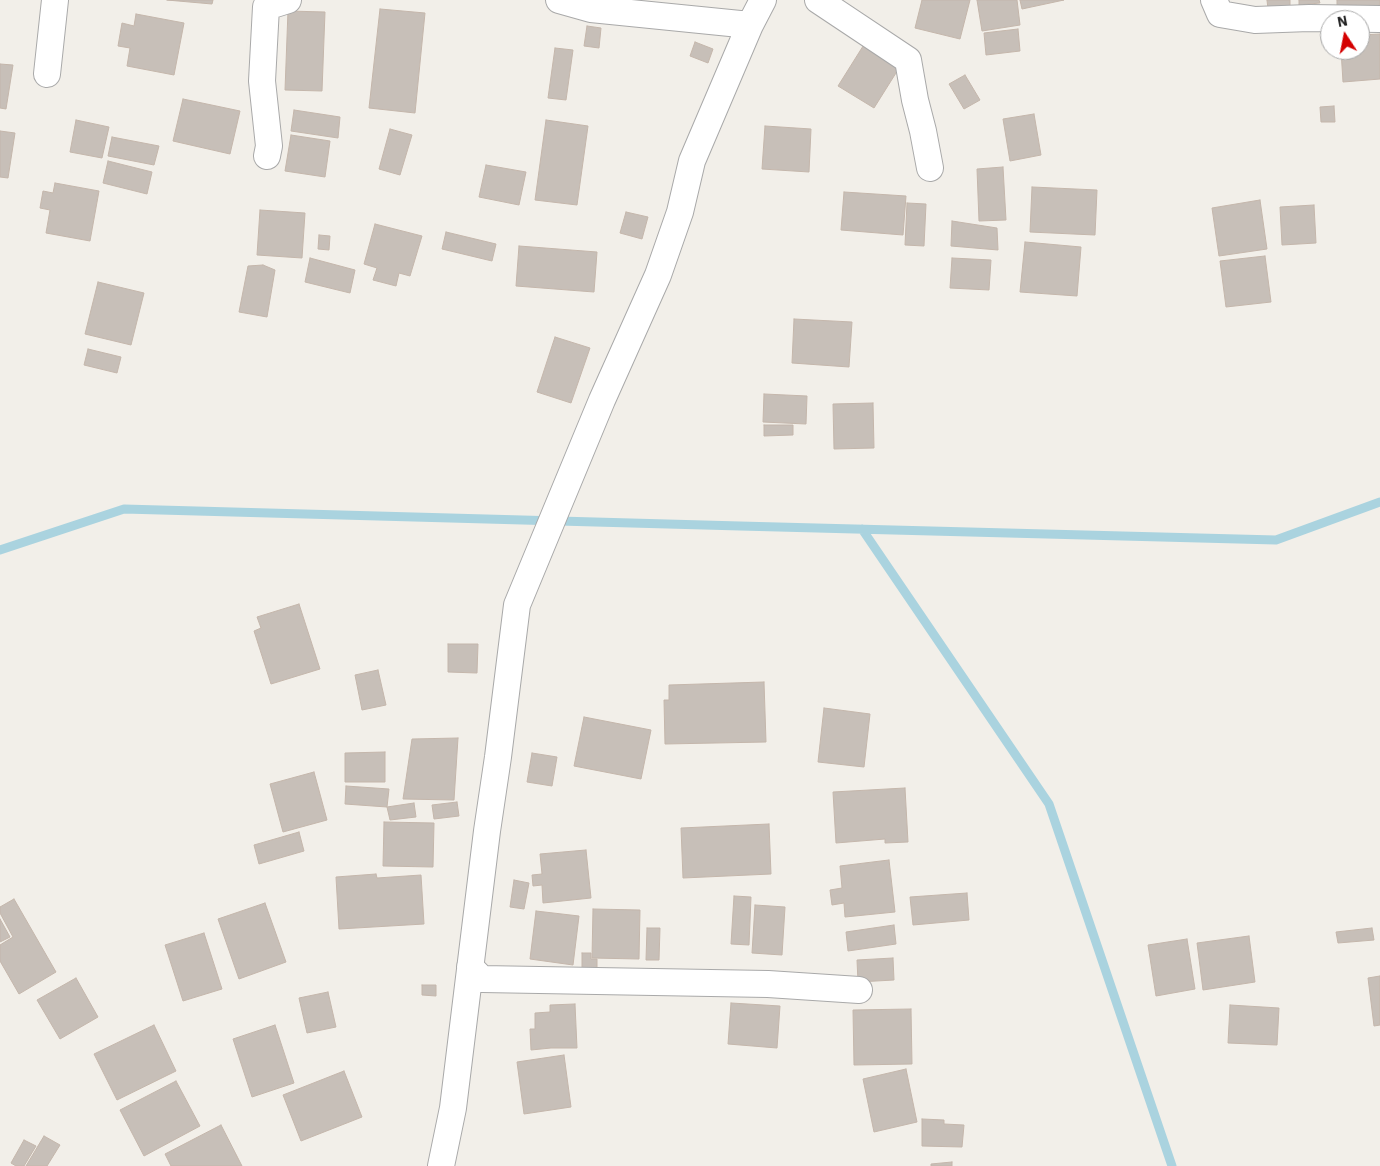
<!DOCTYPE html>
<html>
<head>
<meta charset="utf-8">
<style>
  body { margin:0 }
  #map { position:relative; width:1380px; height:1166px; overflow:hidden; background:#f2efe9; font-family:"IBM Plex Sans",sans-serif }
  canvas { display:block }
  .north { position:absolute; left:1320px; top:10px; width:50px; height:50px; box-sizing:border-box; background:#fff; border:1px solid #a7a7a7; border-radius:50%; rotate:349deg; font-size:14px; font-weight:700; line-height:20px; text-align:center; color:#222 }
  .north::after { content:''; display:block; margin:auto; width:18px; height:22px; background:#d40000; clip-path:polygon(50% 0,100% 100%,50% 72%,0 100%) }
</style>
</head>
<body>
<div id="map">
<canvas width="1380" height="1166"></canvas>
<div class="north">N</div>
</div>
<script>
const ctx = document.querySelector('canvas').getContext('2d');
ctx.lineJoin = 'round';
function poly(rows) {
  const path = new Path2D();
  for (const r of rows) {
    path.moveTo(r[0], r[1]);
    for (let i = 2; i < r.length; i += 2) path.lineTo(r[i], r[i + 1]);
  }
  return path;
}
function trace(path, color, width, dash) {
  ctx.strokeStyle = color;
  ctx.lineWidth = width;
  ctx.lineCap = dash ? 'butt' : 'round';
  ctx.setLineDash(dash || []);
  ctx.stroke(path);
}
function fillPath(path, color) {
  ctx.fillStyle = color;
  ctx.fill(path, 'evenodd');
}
trace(poly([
  [862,529,1049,804,1172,1166],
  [0,550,124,509,740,526,1276,540,1380,502]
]), '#aad3df', 9);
const building = poly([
  [167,0,213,0,212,4,167,0],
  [922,0,970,0,960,39,915,28,922,0],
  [977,0,1017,0,1020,25,982,31,977,0],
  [1020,0,1064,0,1022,9,1020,0],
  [1267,0,1290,0,1290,8,1268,9,1267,0],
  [1299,0,1319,0,1320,3,1299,5,1299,0],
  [1337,0,1380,0,1380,6,1337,5,1337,0],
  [380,9,425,13,415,113,369,108,380,9],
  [288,11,325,12,322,91,285,90,288,11],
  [136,14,184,23,174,75,127,66,130,48,118,46,122,23,134,26,136,14],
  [587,26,601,28,599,48,584,46,587,26],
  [1018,29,1020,51,986,55,984,33,1018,29],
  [1380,34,1380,79,1343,82,1341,50,1360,50,1360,35,1380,34],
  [695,42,713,49,708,63,690,56,695,42],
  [865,43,901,65,874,108,838,86,865,43],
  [555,48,573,50,566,100,548,98,555,48],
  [0,64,13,65,6,109,0,108,0,64],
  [965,75,980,100,964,109,949,84,965,75],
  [183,99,240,111,230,154,173,141,183,99],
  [1334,106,1335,122,1321,122,1320,107,1334,106],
  [294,110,340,117,338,138,291,131,294,110],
  [1034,114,1041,155,1010,161,1003,119,1034,114],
  [76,120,109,127,102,158,70,152,76,120],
  [546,120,588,126,577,205,535,200,546,120],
  [765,126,811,129,809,172,762,169,765,126],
  [390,129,412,135,400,175,379,169,390,129],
  [0,131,15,133,8,178,0,177,0,131],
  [291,135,330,141,325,177,285,171,291,135],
  [112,137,159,146,154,165,108,156,112,137],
  [108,161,152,172,147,194,103,183,108,161],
  [486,165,526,172,519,205,479,197,486,165],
  [1003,167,1006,220,979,221,977,169,1003,167],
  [55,183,99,191,90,241,46,233,50,210,40,208,43,191,53,193,55,183],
  [1032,187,1097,190,1095,235,1030,232,1032,187],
  [844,192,906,196,903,235,841,230,844,192],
  [1260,200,1267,249,1219,256,1212,208,1260,200],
  [907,203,926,204,924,246,905,245,907,203],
  [1314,205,1316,243,1282,245,1280,207,1314,205],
  [260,210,305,213,302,258,257,255,260,210],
  [626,212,648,217,642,239,620,233,626,212],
  [952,221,997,228,998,250,951,246,952,221],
  [375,224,422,236,410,276,399,273,396,286,373,280,377,268,364,264,375,224],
  [446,232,496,244,492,261,442,249,446,232],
  [319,235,330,236,329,250,318,249,319,235],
  [1025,242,1081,247,1077,296,1020,292,1025,242],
  [519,246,597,252,594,292,516,286,519,246],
  [1265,256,1271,302,1226,307,1220,261,1265,256],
  [310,258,355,270,350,293,305,282,310,258],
  [952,258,991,260,989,290,950,288,952,258],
  [263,265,275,270,267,317,239,312,248,266,263,265],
  [98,282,144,293,131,345,85,334,98,282],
  [794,319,852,322,849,367,792,363,794,319],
  [555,337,590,348,571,403,537,392,555,337],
  [88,349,121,357,117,373,84,365,88,349],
  [764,394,807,396,806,424,763,422,764,394],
  [873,403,874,448,834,449,833,404,873,403],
  [764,425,793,425,793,435,764,436,764,425],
  [299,604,320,669,271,684,254,631,261,628,257,617,299,604],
  [448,644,478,644,477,673,448,672,448,644],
  [378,670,386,705,362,710,355,675,378,670],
  [764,682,766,742,665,744,664,700,669,700,669,685,764,682],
  [824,708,870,714,864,767,818,762,824,708],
  [584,717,651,730,641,779,574,766,584,717],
  [458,738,454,800,403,799,412,739,458,738],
  [385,752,385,782,345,782,345,753,385,752],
  [532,753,557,757,552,786,527,782,532,753],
  [314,772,327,820,283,832,270,784,314,772],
  [346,786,389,789,387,807,345,804,346,786],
  [905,788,908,842,885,843,885,839,836,843,833,792,905,788],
  [457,802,459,816,434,819,432,805,457,802],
  [414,803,416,817,390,820,387,807,414,803],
  [384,822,434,823,433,867,383,866,384,822],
  [769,824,771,874,683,878,681,828,769,824],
  [299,832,304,851,259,864,254,845,299,832],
  [586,850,591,898,543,903,542,885,533,886,532,875,542,874,540,854,586,850],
  [889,860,895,912,845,917,844,903,832,905,830,890,842,888,840,866,889,860],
  [376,874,377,878,421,875,424,924,339,929,336,877,376,874],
  [514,880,529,883,524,909,510,907,514,880],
  [967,893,969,920,913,925,910,897,967,893],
  [734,896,751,897,749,945,731,944,734,896],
  [14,899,56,972,19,994,0,961,0,945,13,937,0,913,0,907,14,899],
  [265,903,286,962,239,979,218,919,265,903],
  [755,905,785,907,782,955,752,953,755,905],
  [593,909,640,910,639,959,592,958,593,909],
  [536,911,579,916,573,965,530,959,536,911],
  [0,919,10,937,0,942,0,919],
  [894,925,896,944,848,951,846,932,894,925],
  [647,928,660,928,659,960,646,960,647,928],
  [1372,928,1374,940,1338,943,1336,932,1372,928],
  [204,933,222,989,183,1001,165,945,204,933],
  [1249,936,1255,982,1203,990,1197,943,1249,936],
  [1187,939,1195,989,1156,996,1148,945,1187,939],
  [582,953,591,953,591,959,597,959,597,971,582,971,582,953],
  [893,958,894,980,858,982,857,960,893,958],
  [1380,976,1380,1025,1374,1026,1368,978,1380,976],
  [76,978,98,1017,60,1039,37,1000,76,978],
  [422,985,436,985,436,996,422,995,422,985],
  [328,992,336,1027,307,1033,299,998,328,992],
  [731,1003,780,1006,777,1048,728,1044,731,1003],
  [575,1004,577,1048,551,1048,531,1050,530,1029,535,1029,535,1013,550,1012,550,1005,575,1004],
  [1230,1005,1279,1008,1277,1045,1228,1043,1230,1005],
  [911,1009,912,1064,854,1065,853,1010,911,1009],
  [154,1025,176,1071,117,1100,94,1054,154,1025],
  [275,1025,294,1083,252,1097,233,1039,275,1025],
  [564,1055,571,1107,524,1114,517,1062,564,1055],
  [906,1069,917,1122,874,1132,863,1079,906,1069],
  [344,1071,362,1117,301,1141,283,1095,344,1071],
  [176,1081,200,1126,144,1156,120,1110,176,1081],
  [922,1119,944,1120,944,1124,964,1125,962,1147,922,1146,922,1119],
  [221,1125,242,1166,171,1166,165,1154,221,1125],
  [44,1136,60,1145,47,1166,26,1166,44,1136],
  [24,1140,36,1146,24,1166,16,1166,11,1163,24,1140],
  [952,1162,952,1166,931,1166,931,1164,952,1162]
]);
fillPath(building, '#c7bfb8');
trace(building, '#c4b6ab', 1);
const minor = poly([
  [559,0,591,9,750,25],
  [818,0,908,60,915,100,923,131,930,168],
  [1214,0,1220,14,1255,20,1309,18,1380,19],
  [47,74,55,0],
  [267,156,269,146,262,81,266,7,288,0],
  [470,967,482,979,768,984,859,990],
  [441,1166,453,1108,487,831,498,757,517,605,602,400,658,275,680,212,692,161,750,25,763,0]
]);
trace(minor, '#a9a9a9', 28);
trace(minor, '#fff', 26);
</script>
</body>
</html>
